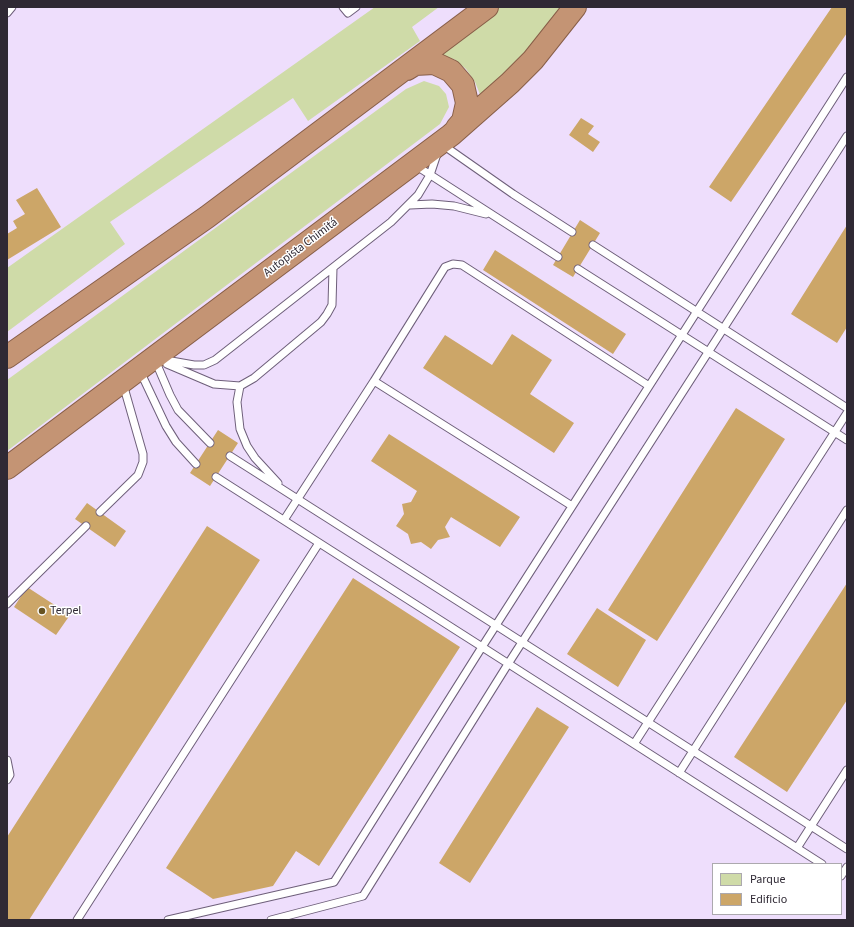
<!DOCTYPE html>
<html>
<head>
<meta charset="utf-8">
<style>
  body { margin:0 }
  #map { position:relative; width:854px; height:927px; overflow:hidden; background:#eedefc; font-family:"Source Sans 3",sans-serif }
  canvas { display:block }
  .frame { position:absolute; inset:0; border:8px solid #2f2934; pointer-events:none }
  .legend { position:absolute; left:712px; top:863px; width:130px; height:52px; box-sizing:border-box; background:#fff; border:1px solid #aca9ae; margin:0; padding:5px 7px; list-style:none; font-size:12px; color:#2f2934 }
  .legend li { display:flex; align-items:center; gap:8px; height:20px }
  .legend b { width:20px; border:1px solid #aca9ae }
</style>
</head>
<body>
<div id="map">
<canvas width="854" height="927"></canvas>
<div class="frame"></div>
<ul class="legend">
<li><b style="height:11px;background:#cfdba8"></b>Parque</li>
<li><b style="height:11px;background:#cca668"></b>Edificio</li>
</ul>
</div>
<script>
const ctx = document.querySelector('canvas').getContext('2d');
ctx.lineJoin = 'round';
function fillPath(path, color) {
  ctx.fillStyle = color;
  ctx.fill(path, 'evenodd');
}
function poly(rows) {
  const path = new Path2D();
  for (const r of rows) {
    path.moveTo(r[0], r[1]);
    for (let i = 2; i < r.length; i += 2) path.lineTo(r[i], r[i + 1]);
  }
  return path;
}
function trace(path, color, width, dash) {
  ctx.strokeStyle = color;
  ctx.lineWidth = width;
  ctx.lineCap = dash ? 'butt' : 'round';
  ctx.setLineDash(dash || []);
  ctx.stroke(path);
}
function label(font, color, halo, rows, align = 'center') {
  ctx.font = font + ' "Source Sans 3",sans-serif';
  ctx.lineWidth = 3;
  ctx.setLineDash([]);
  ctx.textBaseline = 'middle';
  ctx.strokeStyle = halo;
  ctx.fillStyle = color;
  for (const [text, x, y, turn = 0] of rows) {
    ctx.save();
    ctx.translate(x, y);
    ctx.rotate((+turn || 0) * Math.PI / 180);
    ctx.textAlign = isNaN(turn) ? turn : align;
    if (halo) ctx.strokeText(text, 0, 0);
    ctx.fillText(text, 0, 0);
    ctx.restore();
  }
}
fillPath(poly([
  [375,7,439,7,412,27,420,41,308,121,293,98,110,222,125,244,7,332,7,268],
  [500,7,561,7,527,50,481,97,475,82,466,69,454,59,434,58],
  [424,81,439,86,446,94,449,107,440,124,7,451,7,380,406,89]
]), '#cfdba8');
fillPath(poly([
  [832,7,847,7,847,33,731,202,709,187],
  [581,118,594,126,588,134,600,142,593,152,569,135],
  [37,188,61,227,7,260,7,234,17,228,13,221,25,214,16,200],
  [580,220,600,233,573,277,553,265],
  [847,225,847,327,837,343,791,314],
  [495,250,626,334,613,354,483,270],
  [512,334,552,360,530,394,574,423,554,453,423,368,445,335,492,365],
  [736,408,785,439,657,641,608,610],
  [218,430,238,443,210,486,190,473],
  [389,434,520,517,500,547,451,517,445,527,450,537,438,540,431,549,421,542,411,544,408,534,396,526,404,514,402,504,411,502,417,491,371,461],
  [87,503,126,531,115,547,75,519],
  [207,526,260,560,29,920,7,920,7,837],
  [353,578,460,647,319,866,296,851,273,886,213,899,166,868],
  [847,583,847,700,787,792,734,757],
  [27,587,70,615,56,635,14,607],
  [597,608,646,640,618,687,567,654],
  [537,707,569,727,470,883,439,863]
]), '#cca668');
const service = poly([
  [343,7,348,13,356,7],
  [7,13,12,7],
  [443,145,513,194,572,232],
  [415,165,558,257],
  [410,205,432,204,454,206,486,214],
  [593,245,847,408],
  [578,269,847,440],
  [160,359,194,365,204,365,215,360,391,222,418,195,430,175,437,154],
  [155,360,170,395,178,410,210,443],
  [167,364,214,384,240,386],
  [140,371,166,426,176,442,196,464],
  [374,381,445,267,453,264,462,265,649,386],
  [230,456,847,849],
  [216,477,822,864],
  [278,483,255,458,247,446,240,429,237,402,240,386,254,378,321,322,327,314,332,305,333,268],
  [100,512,138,475,143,462,143,454,123,384],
  [284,520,374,381,572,506],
  [7,604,86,526],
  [634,744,847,413],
  [7,760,10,775,7,780],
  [679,773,847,510],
  [797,848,847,770],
  [841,876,847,867],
  [77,920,319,543],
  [168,920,334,882,482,647,847,77],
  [271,920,363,896,508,664,847,136]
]);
const trunk = poly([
  [407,69,415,64,434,63,451,71,463,85,467,103,463,121,457,128],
  [7,357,207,217,487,7],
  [7,468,451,135,510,83,533,60,575,7]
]);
trace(service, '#6e5f7a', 9);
trace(trunk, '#875e48', 24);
trace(service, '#fff', 7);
trace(trunk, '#c49474', 22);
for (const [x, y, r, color] of [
  [42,611,4,"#675322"]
]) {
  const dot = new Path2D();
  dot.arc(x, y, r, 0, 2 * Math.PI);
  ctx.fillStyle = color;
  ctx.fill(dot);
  trace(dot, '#fff', 1.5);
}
label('12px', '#2f2934', '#fff', [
  ["Autopista Chimitá",301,248,-37]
]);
label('12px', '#2f2934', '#fff', [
  ["Terpel",50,611]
], 'left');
</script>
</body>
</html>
